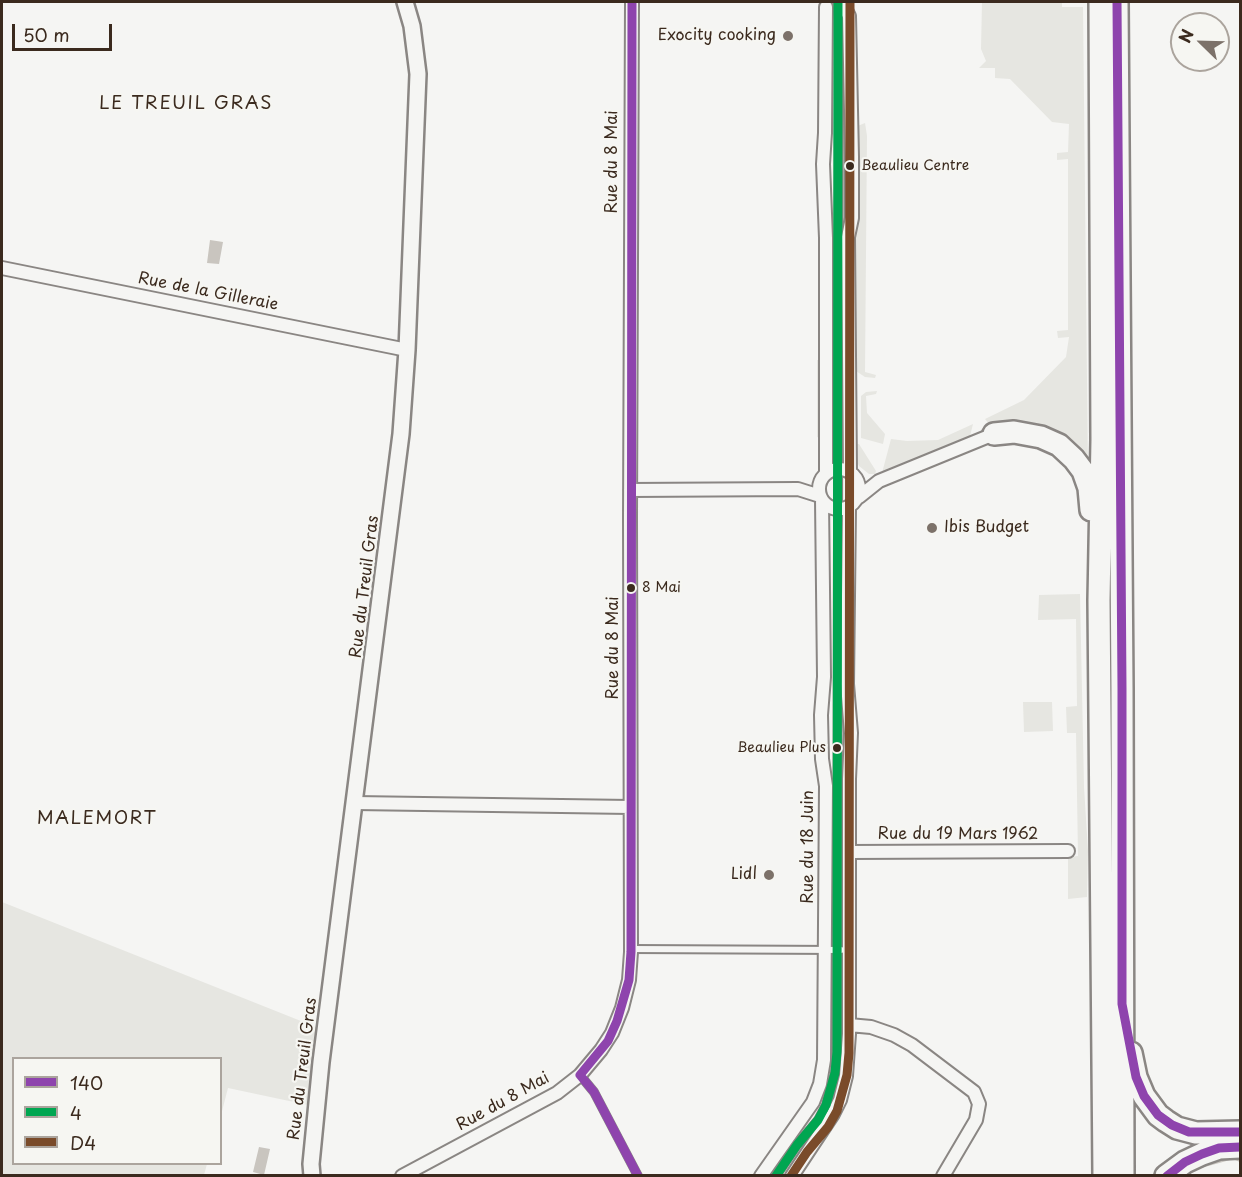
<!DOCTYPE html>
<html>
<head>
<meta charset="utf-8">
<style>
  body { margin:0 }
  #map { position:relative; width:1242px; height:1177px; overflow:hidden; background:#f5f5f3; font-family:"Playpen Sans",sans-serif }
  canvas { display:block }
  .frame { position:absolute; inset:0; border:3px solid #3b2a1e; pointer-events:none }
  .legend { position:absolute; left:12px; top:1057px; width:210px; height:108px; box-sizing:border-box; background:#f6f6f2; border:2px solid #aba49d; margin:0; padding:8px 10px; list-style:none; font-size:18px; color:#3b2a1e }
  .legend li { display:flex; align-items:center; gap:12px; height:30px }
  .legend b { width:30px; border:2px solid #aba49d }
  .north { position:absolute; left:1170px; top:12px; width:60px; height:60px; box-sizing:border-box; background:#f6f6f2; border:2px solid #aba49d; border-radius:50%; rotate:293deg; font-size:16px; font-weight:700; line-height:24px; text-align:center; color:#3b2a1e }
  .north::after { content:''; display:block; margin:auto; width:21px; height:27px; background:#7c7169; clip-path:polygon(50% 0,100% 100%,50% 72%,0 100%) }
  .scale { position:absolute; left:12px; top:24px; width:100px; height:27px; box-sizing:border-box; border:3px solid #3b2a1e; border-top:0; padding-left:8px; font-size:18px; line-height:21px; white-space:nowrap; color:#3b2a1e; -webkit-text-stroke:4px #f6f6f2; paint-order:stroke }
</style>
</head>
<body>
<div id="map">
<canvas width="1242" height="1177"></canvas>
<div class="frame"></div>
<ul class="legend">
<li><b style="height:8px;background:#8e44ad"></b>140</li>
<li><b style="height:8px;background:#00a651"></b>4</li>
<li><b style="height:8px;background:#7a4b2a"></b>D4</li>
</ul>
<div class="north">N</div>
<div class="scale">50 m</div>
</div>
<script>
const ctx = document.querySelector('canvas').getContext('2d');
ctx.lineJoin = 'round';
function fillPath(path, color) {
  ctx.fillStyle = color;
  ctx.fill(path, 'evenodd');
}
function poly(rows) {
  const path = new Path2D();
  for (const r of rows) {
    if (r.length === 3) {
      path.moveTo(r[0] + r[2], r[1]);
      path.arc(r[0], r[1], r[2], 0, 2 * Math.PI);
      continue;
    }
    path.moveTo(r[0], r[1]);
    for (let i = 2; i < r.length; i += 2) path.lineTo(r[i], r[i + 1]);
  }
  return path;
}
function trace(path, color, width, dash) {
  ctx.strokeStyle = color;
  ctx.lineWidth = width;
  ctx.lineCap = dash ? 'butt' : 'round';
  ctx.setLineDash(dash || []);
  ctx.stroke(path);
}
function label(font, color, halo, rows, align = 'center') {
  ctx.font = font + ' "Playpen Sans",sans-serif';
  ctx.lineWidth = 4.5;
  ctx.setLineDash([]);
  ctx.textBaseline = 'middle';
  ctx.strokeStyle = halo;
  ctx.fillStyle = color;
  for (const [text, x, y, turn = 0] of rows) {
    ctx.save();
    ctx.translate(x, y);
    ctx.rotate((+turn || 0) * Math.PI / 180);
    ctx.textAlign = isNaN(turn) ? turn : align;
    if (halo) ctx.strokeText(text, 0, 0);
    ctx.fillText(text, 0, 0);
    ctx.restore();
  }
}
fillPath(poly([
  [982,2,1062,2,1062,7,1083,7,1088,473,1076,454,990,425,985,419,1024,400,1066,357,1069,337,1058,338,1057,331,1068,330,1068,159,1057,160,1057,153,1068,152,1069,124,1052,122,1010,79,995,78,995,68,979,68,986,61,981,49],
  [865,123,867,136,865,372,876,375,875,378,865,377,856,371,855,127],
  [817,360,821,360,820,438,817,437],
  [877,391,876,394,866,396,867,413,885,434,883,444,861,438,861,396,866,392],
  [973,424,970,436,882,473,891,439,907,441,938,440],
  [856,444,859,444,876,471,875,474,869,474,859,466,856,460],
  [1080,594,1084,787,1088,851,1087,897,1068,899,1068,857,1078,856,1076,733,1067,733,1066,707,1077,706,1076,619,1038,620,1039,595],
  [1023,702,1052,702,1053,731,1024,732],
  [2,902,321,1029,308,1105,228,1088,221,1115,220,1058,14,1058,14,1164,207,1164,204,1175,2,1175]
]), '#e6e6e1');
fillPath(poly([
  [210,240,223,242,219,264,207,263],
  [259,1147,270,1149,264,1175,253,1172]
]), '#c9c5bf');
trace(poly([
  [1197,1167,1233,1157,1240,1160]
]), '#c9c5bf', 4);
const service = poly([
  [631,949,841,950],
  [580,1075,594,1092,638,1176],
  [776,1176,797,1145,818,1120,826,1105,835,1073,837,1052,839,20,838,2]
]);
const minor = poly([
  [845,8,849,16,852,157,852,218,848,237,850,472],
  [2,268,407,350],
  [839,489,20],
  [826,474,826,238,823,164,825,133,826,7],
  [630,490,798,489,820,496],
  [859,497,879,481,994,434],
  [355,803,630,807],
  [849,852,1068,851],
  [849,1025,871,1027,894,1035,912,1045,974,1092,979,1104,976,1120,943,1176],
  [402,1176,557,1093,580,1075,601,1050,612,1033,622,1008,629,980,631,952,630,518,632,2],
  [761,1176,813,1102,820,1084,824,1060,826,786,822,759,821,715,824,677,822,500],
  [792,1176,833,1114,840,1100,846,1076,849,1034,849,779,851,733,847,684,849,508]
]);
const tertiary = poly([
  [312,1176,311,1164,321,1062,401,434,407,350,418,74,412,26,405,2]
]);
const trunk = poly([
  [1100,2,1102,440,1099,600,1104,1176],
  [1117,2,1122,688,1123,1176],
  [994,434,1014,432,1041,437,1059,445,1074,459,1083,471,1089,488,1091,510],
  [1131,1053,1136,1077,1144,1096,1158,1115,1166,1121,1177,1128,1196,1133,1240,1132],
  [1166,1176,1185,1162,1202,1154,1219,1148,1240,1147]
]);
trace(service, '#8a8683', 10);
trace(minor, '#8a8683', 16);
trace(tertiary, '#8a8683', 20);
trace(trunk, '#8a8683', 26);
trace(service, '#f5f5f3', 6);
trace(minor, '#f5f5f3', 12);
trace(tertiary, '#f5f5f3', 15);
trace(trunk, '#f5f5f3', 21);
trace(poly([
  [632,2,631,952,629,980,617,1021,608,1041,580,1075,594,1092,638,1176],
  [1117,2,1122,688,1122,1004,1136,1077,1144,1096,1158,1115,1172,1125,1189,1132,1240,1132],
  [1167,1176,1185,1162,1202,1154,1219,1148,1240,1147]
]), '#8e44ad', 9);
trace(poly([
  [776,1176,797,1145,818,1120,826,1105,835,1073,837,1052,838,2]
]), '#00a651', 9);
trace(poly([
  [791,1176,807,1152,828,1127,837,1111,847,1075,849,1053,850,2]
]), '#7a4b2a', 9);
for (const [x, y, r, color] of [
  [788,36,6,"#7c7169"],
  [850,166,5,"#3b2a1e"],
  [932,528,6,"#7c7169"],
  [631,588,5,"#3b2a1e"],
  [837,748,5,"#3b2a1e"],
  [769,875,6,"#7c7169"]
]) {
  const dot = new Path2D();
  dot.arc(x, y, r, 0, 2 * Math.PI);
  ctx.fillStyle = color;
  ctx.fill(dot);
  trace(dot, '#f6f6f2', 2);
}
label('14px', '#3b2a1e', '#f6f6f2', [
  ["Beaulieu Centre",861,166],
  ["8 Mai",642,588],
  ["Beaulieu Plus",826,748,"right"]
], 'left');
label('16px', '#3b2a1e', '#f6f6f2', [
  ["Exocity cooking",776,36],
  ["Ibis Budget",944,528,"left"],
  ["Lidl",757,875]
], 'right');
label('16px', '#3b2a1e', '#f6f6f2', [
  ["Rue du 8 Mai",613,162,-90],
  ["Rue de la Gilleraie",208,292,11],
  ["Rue du Treuil Gras",365,587,-83],
  ["Rue du 8 Mai",614,648,-90],
  ["Rue du 19 Mars 1962",958,835],
  ["Rue du 18 Juin",809,847,-90],
  ["Rue du Treuil Gras",303,1069,-83],
  ["Rue du 8 Mai",503,1102,-29]
]);
ctx.letterSpacing = '1.5px';
label('18px', '#3b2a1e', '#f6f6f2', [
  ["LE TREUIL GRAS",186,104],
  ["MALEMORT",97,819]
]);
ctx.letterSpacing = '0px';
</script>
</body>
</html>
